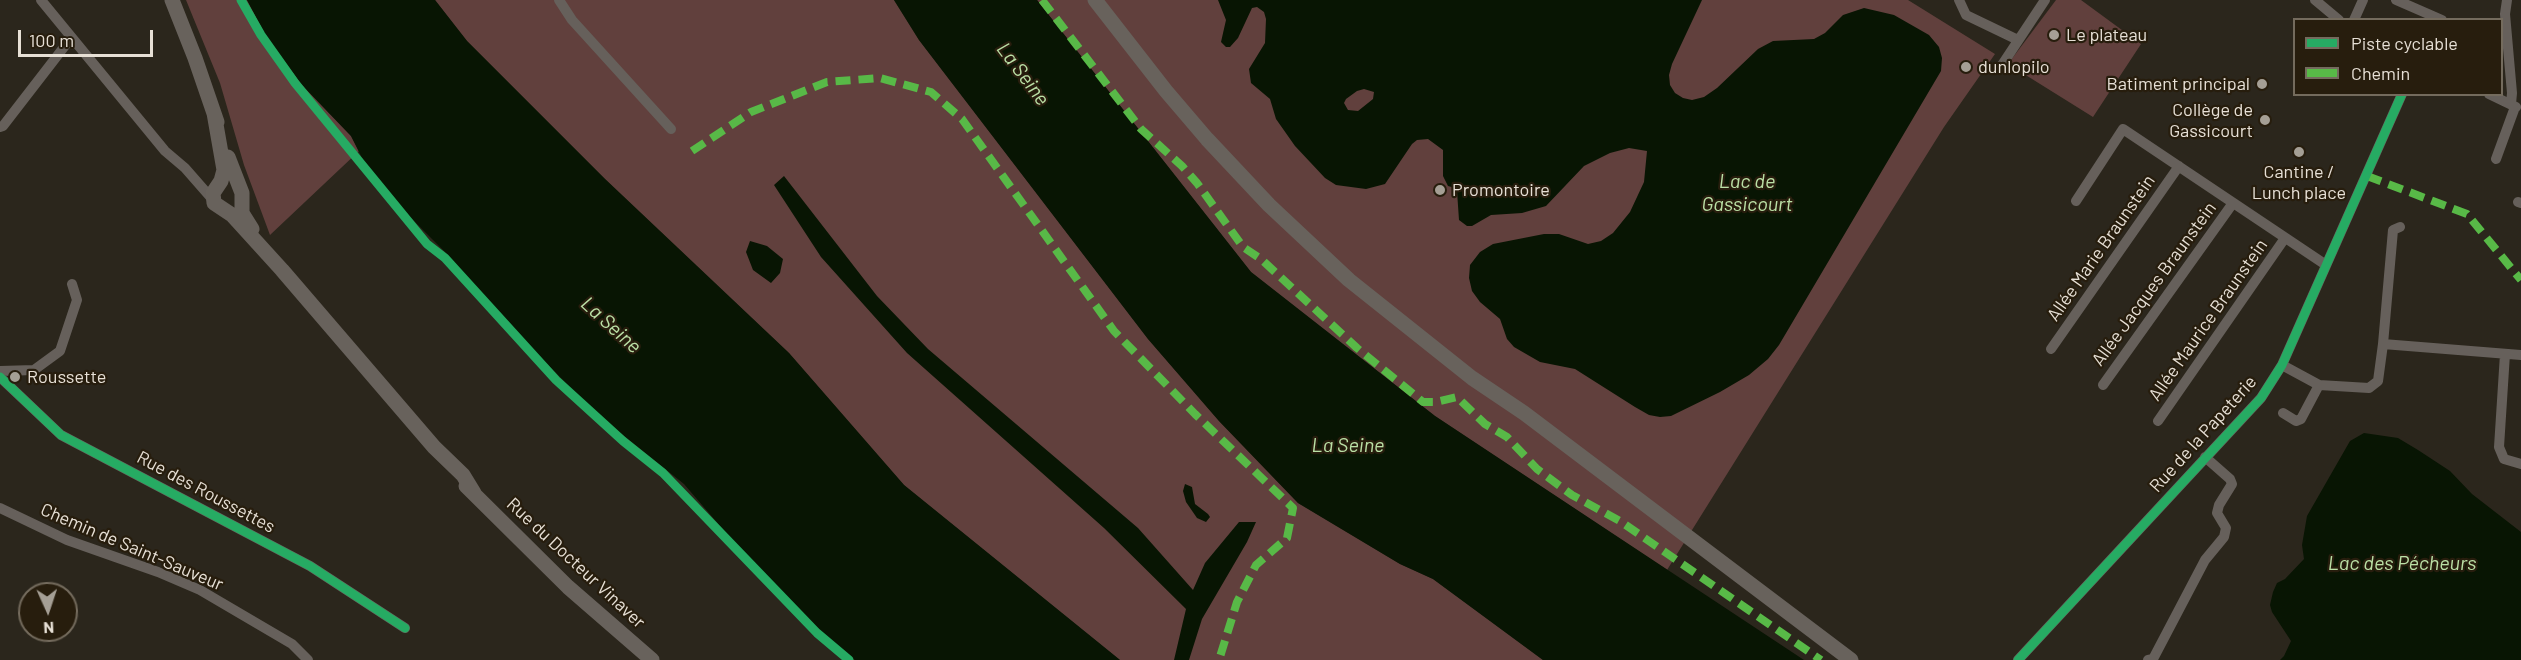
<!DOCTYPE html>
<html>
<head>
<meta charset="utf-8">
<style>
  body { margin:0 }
  #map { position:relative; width:2521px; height:660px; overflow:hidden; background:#2b261c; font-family:Barlow,sans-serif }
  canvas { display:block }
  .legend { position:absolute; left:2293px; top:18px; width:210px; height:78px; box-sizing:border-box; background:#271d0d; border:2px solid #746b5d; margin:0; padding:8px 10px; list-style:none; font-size:18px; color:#e7e0d6 }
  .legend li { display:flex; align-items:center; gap:12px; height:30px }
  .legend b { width:30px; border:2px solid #746b5d }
  .north { position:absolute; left:18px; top:582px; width:60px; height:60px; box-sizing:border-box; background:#271d0d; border:2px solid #746b5d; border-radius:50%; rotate:177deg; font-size:16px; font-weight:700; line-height:24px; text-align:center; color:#e7e0d6 }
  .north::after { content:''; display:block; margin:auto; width:21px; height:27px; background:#a59f95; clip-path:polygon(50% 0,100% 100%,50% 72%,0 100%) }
  .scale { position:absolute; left:18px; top:30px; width:135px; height:27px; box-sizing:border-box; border:3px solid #e7e0d6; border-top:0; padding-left:8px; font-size:18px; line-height:21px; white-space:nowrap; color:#e7e0d6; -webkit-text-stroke:4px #271d0d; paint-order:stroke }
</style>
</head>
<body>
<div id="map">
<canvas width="2521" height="660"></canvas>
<ul class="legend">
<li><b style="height:8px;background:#26ab63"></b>Piste cyclable</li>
<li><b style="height:8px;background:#58b947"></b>Chemin</li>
</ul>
<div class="north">N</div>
<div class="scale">100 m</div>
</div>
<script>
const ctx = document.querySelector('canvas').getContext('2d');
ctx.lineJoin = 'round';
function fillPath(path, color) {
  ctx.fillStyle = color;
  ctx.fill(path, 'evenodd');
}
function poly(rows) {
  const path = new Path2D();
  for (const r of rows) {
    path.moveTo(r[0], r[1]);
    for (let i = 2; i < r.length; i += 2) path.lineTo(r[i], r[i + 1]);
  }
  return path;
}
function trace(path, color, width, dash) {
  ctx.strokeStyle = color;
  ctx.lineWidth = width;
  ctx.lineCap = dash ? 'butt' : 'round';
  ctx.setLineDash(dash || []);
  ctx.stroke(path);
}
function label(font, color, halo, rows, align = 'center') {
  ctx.font = font + ' Barlow,sans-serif';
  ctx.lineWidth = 4.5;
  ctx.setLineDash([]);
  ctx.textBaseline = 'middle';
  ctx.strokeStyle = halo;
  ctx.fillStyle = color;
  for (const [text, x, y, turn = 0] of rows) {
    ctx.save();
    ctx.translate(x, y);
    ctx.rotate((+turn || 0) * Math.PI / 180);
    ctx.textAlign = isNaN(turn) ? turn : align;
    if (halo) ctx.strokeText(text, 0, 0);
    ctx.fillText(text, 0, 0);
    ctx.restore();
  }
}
fillPath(poly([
  [186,0,247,0,266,36,302,85,351,136,359,151,270,235,244,165,220,83],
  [435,0,894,0,919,40,1148,339,1219,421,1298,503,1400,564,1433,579,1543,660,1120,660,904,485,789,353,605,179,467,41],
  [1037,0,1908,0,1995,54,1944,127,1667,570,1435,416,1251,272],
  [2056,0,2081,0,2141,44,2093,117,2008,64]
]), '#61403d');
fillPath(poly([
  [247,0,435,0,467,41,605,179,789,353,904,485,1120,660,855,660,838,648,751,562,684,484,593,411,520,336,448,255,399,206,365,164,351,136,302,85,266,36],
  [894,0,1037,0,1251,272,1435,416,1804,660,1543,660,1433,579,1400,564,1298,503,1219,421,1148,339,919,40],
  [1218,0,1702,0,1672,64,1669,75,1670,85,1675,93,1683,98,1692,100,1704,97,1717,88,1758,49,1773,41,1814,39,1825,33,1843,15,1864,8,1894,15,1929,35,1939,47,1942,58,1941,71,1779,345,1768,359,1749,375,1720,392,1671,416,1660,417,1649,415,1635,407,1575,369,1540,362,1514,347,1507,339,1500,319,1480,302,1472,291,1469,278,1470,265,1480,252,1493,244,1544,234,1559,234,1588,244,1601,241,1613,233,1630,212,1644,182,1647,151,1629,148,1610,153,1584,166,1546,206,1522,213,1491,215,1472,226,1467,226,1459,220,1457,191,1455,188,1448,186,1443,176,1443,150,1428,139,1417,140,1412,144,1385,184,1366,189,1336,185,1325,178,1295,146,1276,119,1270,99,1251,83,1249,69,1265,43,1266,19,1264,12,1257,7,1252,8,1238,38,1230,47,1226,47,1221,42,1226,20],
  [1364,89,1374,92,1373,99,1358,111,1348,110,1344,103,1346,99,1357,91],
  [784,176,877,296,928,349,1138,528,1193,590,1205,563,1239,522,1256,522,1247,542,1202,619,1189,660,1174,660,1186,609,1104,528,907,353,821,257,774,185],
  [750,241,767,246,783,259,780,273,771,283,753,270,746,252],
  [2364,433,2398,438,2418,450,2450,471,2472,494,2521,532,2521,660,2280,660,2284,656,2291,641,2272,612,2270,605,2273,592,2277,583,2285,579,2304,559,2302,545,2307,516,2350,441],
  [1185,484,1192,487,1195,504,1208,514,1210,517,1206,522,1197,518,1186,502,1183,491]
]), '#081503');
trace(poly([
  [41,0,165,151,185,168,213,200],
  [559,0,572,20,671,129],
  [1959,0,1966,15,2018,40],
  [2315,0,2339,20],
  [2396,0,2442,20],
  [2507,0,2505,14,2512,93,2511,104],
  [2354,20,2363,0],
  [2002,65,2045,0],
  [2489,94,2516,107],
  [0,127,3,126,71,38],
  [2496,159,2515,107],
  [2076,201,2123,129,2326,265],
  [2518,202,2521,203],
  [2383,344,2393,230,2400,227],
  [2051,349,2179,166],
  [2505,354,2499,447,2504,459,2521,464],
  [2282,365,2319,385,2369,388,2378,381,2383,344,2521,355],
  [0,371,34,370,60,351,77,300,72,284],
  [0,377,61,435,310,566,405,628],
  [2103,385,2233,203],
  [2283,413,2296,421,2301,419,2319,385],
  [2158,421,2285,238],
  [0,508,67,540,158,572,200,590,292,644,308,660],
  [2018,660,2261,398,2282,365,2402,94],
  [2148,660,2153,659,2205,560,2224,537,2226,528,2217,513,2219,505,2232,484,2230,479,2205,457]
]), '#66605b', 10);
trace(poly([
  [172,0,195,58,217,122],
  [1095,0,1166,91,1207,139,1269,205,1349,280,1472,378,1524,413,1851,660],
  [214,113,224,170,221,181,213,193,214,203,232,215,282,270,434,447,463,475,474,493],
  [228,157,242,193,242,213,252,229],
  [466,486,568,587,652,660]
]), '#68625c', 15);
trace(poly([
  [1042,0,1141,129,1182,166,1197,183,1243,247,1261,259,1357,348,1423,402,1436,402,1457,397,1485,424,1507,437,1537,469,1572,495,1620,521,1821,660],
  [692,151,751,112,827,82,880,78,931,92,962,119,1114,331,1195,414,1293,508,1287,538,1256,565,1237,602,1219,660],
  [2367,176,2467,214,2521,280]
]), '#58b947', 8, [15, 8]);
trace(poly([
  [241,0,261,35,295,83,427,244,445,258,556,380,623,441,663,473,817,633,849,660],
  [0,377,61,435,310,566,405,628],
  [2018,660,2261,398,2282,365,2402,94]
]), '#26ab63', 9);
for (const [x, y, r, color] of [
  [2054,35,6,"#a59f95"],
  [1966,67,6,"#a59f95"],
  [2262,84,6,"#a59f95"],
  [2265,120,6,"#a59f95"],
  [2299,152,6,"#a59f95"],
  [1440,190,6,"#a59f95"],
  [15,377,6,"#a59f95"]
]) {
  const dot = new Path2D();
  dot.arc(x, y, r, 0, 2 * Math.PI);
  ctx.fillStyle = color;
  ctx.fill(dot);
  trace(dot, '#271d0d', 2);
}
label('18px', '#e7e0d6', '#271d0d', [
  ["Le plateau",2066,35],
  ["dunlopilo",1978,67],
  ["Batiment principal",2250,84,"right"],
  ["Collège de",2253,110,"right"],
  ["Gassicourt",2253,131,"right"],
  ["Cantine /",2299,172,"center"],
  ["Lunch place",2299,193,"center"],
  ["Promontoire",1452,190],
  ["Roussette",27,377]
], 'left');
label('18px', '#e7e0d6', '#271d0d', [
  ["Allée Marie Braunstein",2101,248,-55],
  ["Allée Jacques Braunstein",2154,284,-54],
  ["Allée Maurice Braunstein",2208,320,-55],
  ["Rue de la Papeterie",2203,434,-48],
  ["Rue des Roussettes",206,492,28],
  ["Chemin de Saint-Sauveur",132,547,23],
  ["Rue du Docteur Vinaver",576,563,43]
]);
label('italic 20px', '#bbe0a6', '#271d0d', [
  ["La Seine",1023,74,53],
  ["Lac de",1747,181],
  ["Gassicourt",1747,204],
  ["La Seine",611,325,42],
  ["La Seine",1348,445],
  ["Lac des Pécheurs",2402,563]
]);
</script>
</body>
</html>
